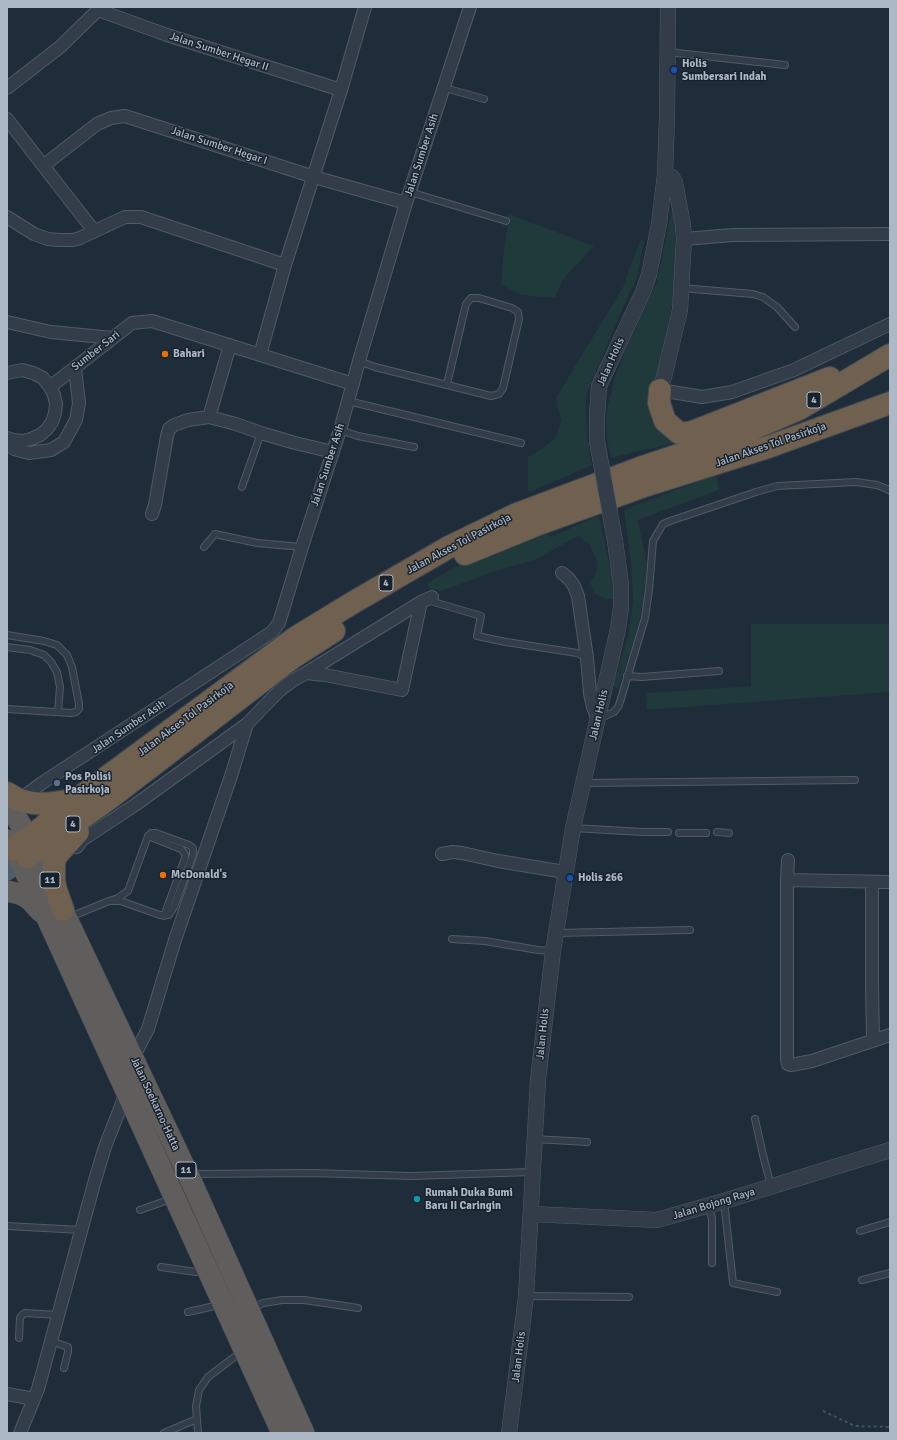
<!DOCTYPE html>
<html>
<head>
<meta charset="utf-8">
<style>
  body { margin:0 }
  #map { position:relative; width:897px; height:1440px; overflow:hidden; background:#1f2c39; font-family:Signika,sans-serif }
  canvas { display:block }
  .frame { position:absolute; inset:0; border:8px solid #acb8c6; pointer-events:none }
</style>
</head>
<body>
<div id="map">
<canvas width="897" height="1440"></canvas>
<div class="frame"></div>
</div>
<script>
const ctx = document.querySelector('canvas').getContext('2d');
ctx.lineJoin = 'round';
function fillPath(path, color) {
  ctx.fillStyle = color;
  ctx.fill(path, 'evenodd');
}
function poly(rows) {
  const path = new Path2D();
  for (const r of rows) {
    path.moveTo(r[0], r[1]);
    for (let i = 2; i < r.length; i += 2) path.lineTo(r[i], r[i + 1]);
  }
  return path;
}
function trace(path, color, width, dash) {
  ctx.strokeStyle = color;
  ctx.lineWidth = width;
  ctx.lineCap = dash ? 'butt' : 'round';
  ctx.setLineDash(dash || []);
  ctx.stroke(path);
}
function label(font, color, halo, rows, align = 'center') {
  ctx.font = font + ' Signika,sans-serif';
  ctx.lineWidth = 3;
  ctx.setLineDash([]);
  ctx.textBaseline = 'middle';
  ctx.strokeStyle = halo;
  ctx.fillStyle = color;
  for (const [text, x, y, turn = 0] of rows) {
    ctx.save();
    ctx.translate(x, y);
    ctx.rotate((+turn || 0) * Math.PI / 180);
    ctx.textAlign = isNaN(turn) ? turn : align;
    if (halo) ctx.strokeText(text, 0, 0);
    ctx.fillText(text, 0, 0);
    ctx.restore();
  }
}
fillPath(poly([
  [672,207,675,226,676,287,652,398,658,424,674,443,611,458,607,440,606,412,615,377,627,346,657,282],
  [509,214,594,246,564,278,555,298,520,295,501,284,503,259],
  [642,238,644,242,637,277,622,310,586,395,587,435,592,465,528,493,528,457,543,448,555,438,561,421,557,404,557,396,623,287,636,251],
  [716,474,719,490,638,520,647,564,644,600,636,634,619,687,616,688,613,685,628,636,633,601,631,563,624,510],
  [599,515,617,599,606,599,595,594,590,583,595,574,598,564,589,544,578,536,535,560,499,570,441,591,430,589,427,583,466,561,545,531,551,537],
  [751,624,890,624,890,692,646,710,647,693,751,686]
]), '#20393a');
const service = poly([
  [668,52,785,65],
  [445,88,484,99],
  [410,192,506,221],
  [681,288,753,294,763,297,777,307,795,327],
  [359,361,375,367,491,396,499,394,503,388,519,319,518,312,512,308,479,298,471,298,466,304,447,384],
  [348,401,521,443],
  [340,430,358,436,414,447],
  [242,487,261,433],
  [204,547,215,534,257,543,302,547],
  [427,600,481,616,477,636,506,642,577,653,587,658],
  [7,635,44,641,57,645,67,655,72,667,79,704,79,709,76,712,71,713,7,709],
  [7,647,30,650,44,655,51,662,57,672,60,687,58,712],
  [627,676,642,677,719,671],
  [599,719,614,712,618,707,620,702,645,618,649,590,653,541,663,524,670,521,756,492,777,486,856,482,877,485,887,489,890,491],
  [584,783,855,780],
  [573,828,643,832,668,832],
  [717,832,729,833],
  [679,833,706,833],
  [148,836,181,849,185,854,185,858,164,916],
  [70,917,109,901,118,898,128,891,148,836,151,833,156,833,189,845,193,848,193,855,174,907,169,915,160,915,126,903,120,901,109,901],
  [557,933,690,930],
  [452,939,485,941,538,950,553,951],
  [755,1119,763,1155,771,1186],
  [534,1139,587,1142],
  [192,1174,311,1173,411,1176,532,1172],
  [724,1201,733,1283,777,1292],
  [708,1206,712,1218,712,1263],
  [140,1210,171,1199],
  [7,1226,81,1230],
  [860,1231,890,1222],
  [161,1267,196,1272,204,1271],
  [862,1280,890,1273],
  [526,1296,629,1297],
  [252,1309,263,1303,282,1300,304,1300,358,1308],
  [188,1312,219,1305],
  [19,1338,20,1318,22,1315,25,1313,58,1315],
  [51,1341,68,1347,68,1352,64,1368],
  [164,1433,197,1419],
  [198,1433,196,1406,199,1390,208,1377,241,1352]
]);
const minor = poly([
  [98,10,167,35,341,90],
  [7,88,60,47,101,7],
  [7,119,94,231],
  [43,166,97,124,111,118,125,116,314,177,406,203],
  [7,217,34,234,48,239,59,240,73,240,80,238,125,217,141,217,285,265],
  [684,239,733,235,890,234],
  [7,322,51,332,113,338],
  [230,345,209,417,236,424,261,433,295,443,333,452],
  [260,355,285,265,341,90,365,7],
  [7,373,22,370,33,373,43,378,50,387,54,395,56,404,55,413,52,422,47,429,40,435,31,439,22,441,13,440,7,438],
  [50,387,132,323,152,321,353,384],
  [660,390,702,397,732,392,794,370,890,324],
  [7,441,14,449,29,453,51,450,64,442,76,420,79,403,75,368],
  [152,514,155,505,167,436,169,429,174,425,188,420,209,417],
  [562,573,569,579,574,586,578,596,587,658,590,693,593,707,598,720],
  [306,673,421,602,432,597],
  [19,800,42,783,272,632,279,623,302,547,340,430,359,361,406,203,470,7],
  [77,847,82,840,135,805,247,724],
  [442,854,453,852,462,853,498,861,565,872],
  [787,880,788,860],
  [890,882,787,880,787,1060,788,1064,791,1065,812,1061,890,1035],
  [872,883,872,983,873,1040],
  [133,1058,148,1029,175,940,231,776,247,724,279,691,292,681,306,673,325,675,402,690,421,602],
  [7,1394,34,1399],
  [20,1433,38,1389,95,1180,105,1147,126,1093]
]);
const tertiary = poly([
  [660,390,664,377,680,310,684,239,683,225,675,182,672,177,665,174],
  [597,441,597,416,599,386,643,292,649,275,659,224,665,174,667,117,668,7],
  [532,1214,657,1220,724,1201,890,1150],
  [509,1433,526,1296,538,1080,553,951,573,828,618,629,621,607,621,584,615,541]
]);
const primary = poly([
  [7,871,20,861]
]);
const trunk = poly([
  [7,802,36,850,67,919,188,1174,304,1433],
  [7,840,20,861,47,918,282,1433],
  [7,891,20,894,29,899,41,912]
]);
const motorway = poly([
  [660,390,659,403,665,421,679,433,690,433,830,378],
  [465,554,536,525,647,485,768,447,890,403],
  [7,793,19,800,33,803,46,804,76,800],
  [13,849,29,838,76,800,295,638,354,602,449,547,517,514,640,468,733,437,799,409,890,355],
  [27,857,110,798,292,658,334,631],
  [63,910,56,890,54,881,54,864,56,856,78,832]
]);
trace(service, '#505b67', 8);
trace(minor, '#505b67', 14);
trace(tertiary, '#505b67', 16);
trace(primary, '#3f4955', 20);
trace(trunk, '#3d4853', 22);
trace(motorway, '#3d4853', 24);
trace(poly([
  [823,1411,855,1426,890,1427]
]), '#3e5657', 2, [3, 3]);
trace(service, '#323d49', 6);
trace(minor, '#323d49', 12);
trace(tertiary, '#323d49', 15);
trace(primary, '#505d69', 19);
trace(trunk, '#605e5c', 21);
trace(motorway, '#70604f', 22);
const tertiaryBridge = poly([
  [597,441,615,541]
]);
trace(tertiaryBridge, '#505b67', 16, []);
trace(tertiaryBridge, '#323d49', 15);
for (const [x, y, r, color] of [
  [674,70,4,"#1a4fb4"],
  [165,354,4,"#e8710a"],
  [57,783,4,"#5c6f8a"],
  [163,875,4,"#e8710a"],
  [570,878,4,"#1a4fb4"],
  [417,1199,4,"#0f9aa8"]
]) {
  const dot = new Path2D();
  dot.arc(x, y, r, 0, 2 * Math.PI);
  ctx.fillStyle = color;
  ctx.fill(dot);
  trace(dot, '#18222d', 1.5);
}
for (const [x, y, w] of [
  [814,400,14],
  [386,583,14],
  [73,824,14],
  [50,880,20],
  [186,1170,20]
]) {
  const box = new Path2D();
  box.roundRect(x - w / 2, y - 8, w, 16, 3);
  ctx.fillStyle = '#18222d';
  ctx.fill(box);
  trace(box, '#acb8c6', 1);
}
label('bold 10px', '#acb8c6', null, [
  ["4",814,400],
  ["4",386,583],
  ["4",73,824],
  ["11",50,880],
  ["11",186,1170]
]);
label('11px', '#acb8c6', '#18222d', [
  ["Jalan Sumber Hegar II",219,52,18],
  ["Jalan Sumber Hegar I",219,146,18],
  ["Jalan Sumber Asih",422,155,-72],
  ["Sumber Sari",96,351,-38],
  ["Jalan Holis",611,362,-66],
  ["Jalan Akses Tol Pasirkoja",771,445,-19],
  ["Jalan Sumber Asih",328,465,-72],
  ["Jalan Akses Tol Pasirkoja",459,544,-28],
  ["Jalan Holis",599,715,-77],
  ["Jalan Akses Tol Pasirkoja",186,719,-37],
  ["Jalan Sumber Asih",129,727,-34],
  ["Jalan Holis",543,1034,-84],
  ["Jalan Soekarno-Hatta",155,1104,65],
  ["Jalan Bojong Raya",714,1204,-17],
  ["Jalan Holis",519,1357,-83]
]);
label('bold 11px', '#acb8c6', '#18222d', [
  ["Holis",682,64],
  ["Sumbersari Indah",682,77],
  ["Bahari",173,354],
  ["Pos Polisi",65,777],
  ["Pasirkoja",65,790],
  ["McDonald's",171,875],
  ["Holis 266",578,878],
  ["Rumah Duka Bumi",425,1193],
  ["Baru II Caringin",425,1206]
], 'left');
</script>
</body>
</html>
